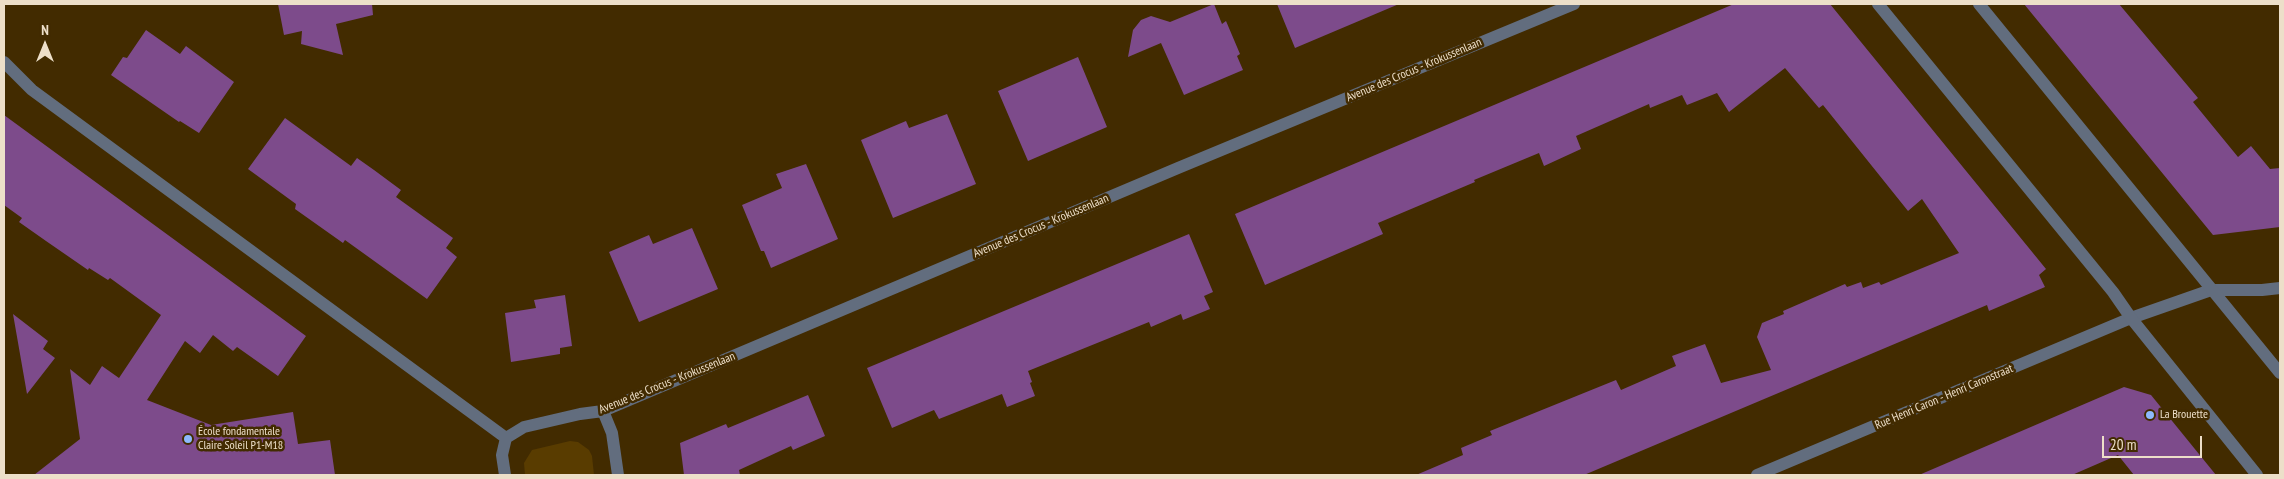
<!DOCTYPE html>
<html>
<head>
<meta charset="utf-8">
<style>
  body { margin:0 }
  #map { position:relative; width:2284px; height:479px; overflow:hidden; background:#422b00; font-family:"PT Sans Narrow",sans-serif }
  canvas { display:block }
  .frame { position:absolute; inset:0; border:5px solid #eddfc9; pointer-events:none }
  .north { position:absolute; left:20px; top:20px; width:50px; height:50px; -webkit-text-stroke:4px #422b00; paint-order:stroke; rotate:0deg; font-size:14px; font-weight:700; line-height:20px; text-align:center; color:#eddfc9 }
  .north::after { content:''; display:block; margin:auto; width:18px; height:22px; background:#eddfc9; clip-path:polygon(50% 0,100% 100%,50% 72%,0 100%) }
  .scale { position:absolute; left:2102px; top:436px; width:100px; height:22px; box-sizing:border-box; border:2px solid #eddfc9; border-top:0; padding-left:6px; font-size:15px; line-height:18px; white-space:nowrap; color:#eddfc9; -webkit-text-stroke:4px #422b00; paint-order:stroke }
</style>
</head>
<body>
<div id="map">
<canvas width="2284" height="479"></canvas>
<div class="frame"></div>
<div class="north">N</div>
<div class="scale">20 m</div>
</div>
<script>
const ctx = document.querySelector('canvas').getContext('2d');
ctx.lineJoin = 'round';
function fillPath(path, color) {
  ctx.fillStyle = color;
  ctx.fill(path, 'evenodd');
}
function poly(rows) {
  const path = new Path2D();
  for (const r of rows) {
    path.moveTo(r[0], r[1]);
    for (let i = 2; i < r.length; i += 2) path.lineTo(r[i], r[i + 1]);
  }
  return path;
}
function trace(path, color, width, dash) {
  ctx.strokeStyle = color;
  ctx.lineWidth = width;
  ctx.lineCap = dash ? 'butt' : 'round';
  ctx.setLineDash(dash || []);
  ctx.stroke(path);
}
function label(font, color, halo, rows, align = 'center') {
  ctx.font = font + ' "PT Sans Narrow",sans-serif';
  ctx.lineWidth = 5;
  ctx.setLineDash([]);
  ctx.textBaseline = 'middle';
  ctx.strokeStyle = halo;
  ctx.fillStyle = color;
  for (const [text, x, y, turn = 0] of rows) {
    ctx.save();
    ctx.translate(x, y);
    ctx.rotate((+turn || 0) * Math.PI / 180);
    ctx.textAlign = isNaN(turn) ? turn : align;
    if (halo) ctx.strokeText(text, 0, 0);
    ctx.fillText(text, 0, 0);
    ctx.restore();
  }
}
fillPath(poly([
  [570,441,578,442,589,450,592,456,594,475,525,475,524,463,532,450]
]), '#593c00');
fillPath(poly([
  [278,4,372,4,373,15,336,24,343,55,301,44,302,31,284,35],
  [1214,4,1222,24,1226,21,1240,54,1237,56,1243,70,1184,95,1161,43,1128,57,1133,30,1141,20,1151,16,1170,22],
  [1277,4,1399,4,1295,48],
  [1734,4,1830,4,2046,269,2039,275,2045,287,1989,311,1987,305,1584,475,1416,475,1463,455,1461,448,1492,435,1490,431,1616,380,1621,390,1676,366,1672,356,1705,344,1721,383,1771,370,1757,337,1762,323,1784,314,1783,311,1845,284,1847,287,1861,282,1863,288,1879,282,1881,285,1959,253,1922,199,1908,211,1823,105,1819,108,1785,68,1729,112,1717,93,1687,105,1682,95,1650,108,1649,104,1576,136,1581,149,1544,166,1539,153,1474,180,1475,182,1378,223,1383,234,1265,285,1235,214],
  [2024,4,2119,4,2198,98,2193,102,2238,157,2251,146,2270,169,2280,168,2280,227,2213,235],
  [146,30,180,54,186,46,234,82,199,133,180,121,179,122,111,75,123,57,127,58],
  [1078,57,1107,127,1028,161,998,91],
  [947,114,976,184,893,218,861,140,906,121,909,128],
  [4,115,306,336,278,376,237,347,233,351,213,335,200,353,185,341,147,400,211,425,293,412,298,444,330,440,335,475,34,475,80,439,70,369,90,385,102,366,119,378,161,315,110,278,108,280,89,268,88,270,46,241,19,222,22,218,4,205],
  [285,118,351,166,357,158,374,170,401,190,396,197,453,238,446,248,457,257,427,299,345,240,343,243,295,209,296,204,248,169],
  [806,164,838,239,771,268,764,251,761,251,742,205,782,188,776,174],
  [692,228,718,289,639,322,609,252,649,235,653,244],
  [1189,234,1213,292,1204,296,1210,309,1183,320,1181,314,1151,327,1149,322,1028,371,1032,382,1030,383,1035,396,1007,407,1002,394,939,419,934,410,892,428,867,368],
  [565,295,572,346,560,348,560,354,511,362,505,313,536,308,534,300],
  [13,314,48,341,43,349,55,358,27,394],
  [2124,387,2151,395,2216,475,2134,475,2118,455,2072,475,1919,475],
  [808,395,825,436,793,450,791,446,739,470,740,475,684,475,680,443,726,424,728,428]
]), '#7d4b8b');
trace(poly([
  [4,62,32,90,506,438],
  [603,411,612,433,618,475],
  [506,438,524,427,580,414,603,411,1178,168,1574,4],
  [505,475,502,455,506,438],
  [1757,475,2131,318,2211,290,2262,290,2280,288]
]), '#626d7e', 12);
trace(poly([
  [1878,4,2113,292,2131,318,2257,475],
  [1979,4,2280,373]
]), '#626d7e', 12);
for (const [x, y, r, color] of [
  [2150,415,5,"#8db9fc"],
  [188,439,5,"#8db9fc"]
]) {
  const dot = new Path2D();
  dot.arc(x, y, r, 0, 2 * Math.PI);
  ctx.fillStyle = color;
  ctx.fill(dot);
  trace(dot, '#422b00', 2);
}
label('12px', '#eddfc9', '#422b00', [
  ["Avenue des Crocus - Krokussenlaan",1414,70,-23],
  ["Avenue des Crocus - Krokussenlaan",1041,226,-23],
  ["Avenue des Crocus - Krokussenlaan",667,383,-22],
  ["Rue Henri Caron - Henri Caronstraat",1944,397,-23]
]);
label('12px', '#eddfc9', '#422b00', [
  ["La Brouette",2160,415],
  ["École fondamentale",198,432],
  ["Claire Soleil P1-M18",198,446]
], 'left');
</script>
</body>
</html>
